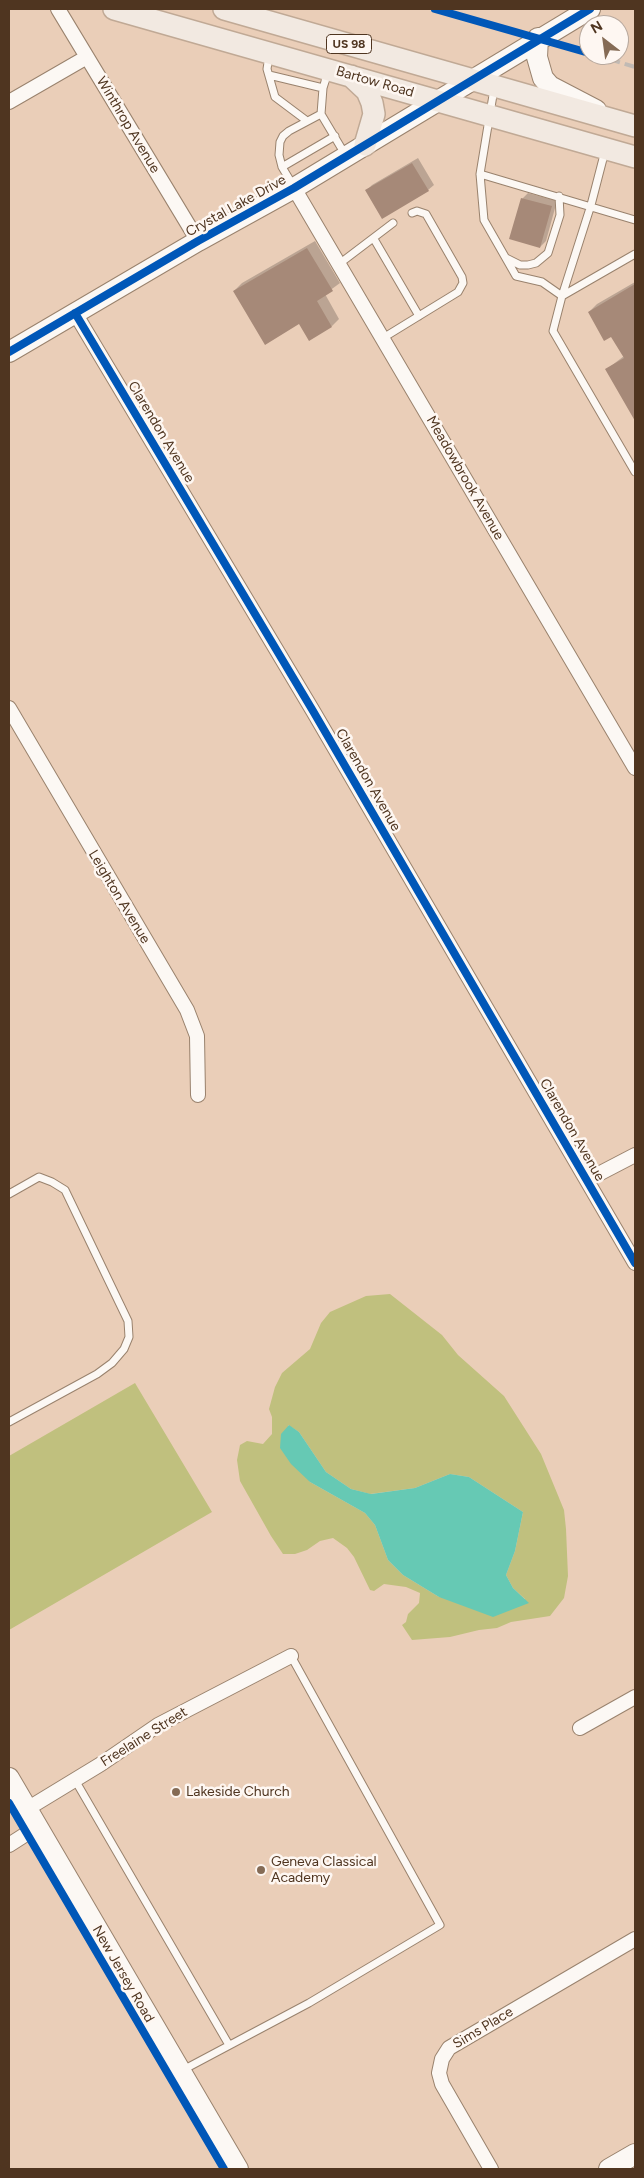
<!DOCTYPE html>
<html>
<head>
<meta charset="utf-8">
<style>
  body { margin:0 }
  #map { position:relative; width:644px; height:2178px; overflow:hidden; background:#eaceb8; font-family:Figtree,sans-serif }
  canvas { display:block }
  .frame { position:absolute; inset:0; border:10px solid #4f3520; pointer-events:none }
  .north { position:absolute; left:579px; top:15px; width:50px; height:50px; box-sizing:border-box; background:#fef7f2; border:1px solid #b8a99e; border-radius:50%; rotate:330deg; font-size:14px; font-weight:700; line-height:20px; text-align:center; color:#4f3520 }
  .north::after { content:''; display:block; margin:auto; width:18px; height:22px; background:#856b55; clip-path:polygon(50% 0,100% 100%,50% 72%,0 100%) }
</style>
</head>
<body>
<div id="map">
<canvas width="644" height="2178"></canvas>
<div class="frame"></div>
<div class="north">N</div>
</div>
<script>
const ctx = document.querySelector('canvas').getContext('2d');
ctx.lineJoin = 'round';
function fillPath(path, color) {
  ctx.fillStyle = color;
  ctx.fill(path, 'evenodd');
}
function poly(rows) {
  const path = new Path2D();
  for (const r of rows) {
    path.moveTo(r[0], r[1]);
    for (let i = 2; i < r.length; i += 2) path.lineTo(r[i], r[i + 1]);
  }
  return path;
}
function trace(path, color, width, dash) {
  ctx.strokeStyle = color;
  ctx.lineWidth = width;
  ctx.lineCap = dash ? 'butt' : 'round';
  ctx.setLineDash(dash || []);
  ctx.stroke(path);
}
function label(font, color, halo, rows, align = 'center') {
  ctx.font = font + ' Figtree,sans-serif';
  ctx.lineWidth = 5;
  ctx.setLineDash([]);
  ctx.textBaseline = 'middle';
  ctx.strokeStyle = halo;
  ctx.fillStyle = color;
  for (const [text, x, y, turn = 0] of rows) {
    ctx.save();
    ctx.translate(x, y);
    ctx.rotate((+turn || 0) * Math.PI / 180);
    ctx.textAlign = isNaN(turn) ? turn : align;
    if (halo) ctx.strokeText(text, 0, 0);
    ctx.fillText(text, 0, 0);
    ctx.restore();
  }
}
fillPath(poly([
  [390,1294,442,1335,458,1355,504,1396,541,1454,564,1510,566,1529,568,1576,564,1598,550,1616,511,1622,497,1628,479,1630,450,1637,412,1640,402,1625,406,1622,408,1614,419,1603,420,1593,406,1587,384,1584,374,1591,370,1590,354,1557,347,1548,333,1538,320,1541,307,1550,295,1554,283,1554,271,1536,240,1481,237,1460,240,1445,247,1441,263,1444,272,1434,272,1417,269,1409,275,1387,282,1373,310,1349,321,1323,330,1312,366,1296],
  [288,1425,299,1432,326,1472,351,1489,370,1494,415,1488,450,1474,469,1477,523,1512,515,1551,506,1575,513,1588,525,1599,439,1597,403,1575,388,1560,375,1525,365,1513,310,1482],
  [135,1383,212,1512,9,1630,9,1456]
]), '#c0c07e');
fillPath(poly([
  [289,1425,299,1432,326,1472,351,1489,371,1494,415,1488,450,1474,469,1477,523,1512,515,1551,506,1575,513,1588,529,1603,493,1617,439,1597,403,1575,388,1560,375,1525,365,1513,310,1482,291,1464,280,1448,281,1434]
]), '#66c9b4');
fillPath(poly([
  [418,158,434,185,428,190,367,190,372,185],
  [528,193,557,201,546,241,540,247,522,199],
  [315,241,340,283,325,294,339,319,332,326,299,322,234,291,242,283],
  [635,282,635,418,607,369,624,356,612,335,589,312,597,304]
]), '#0003');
fillPath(poly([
  [412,163,429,191,382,219,365,190],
  [521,198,552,206,540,248,509,239],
  [307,248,333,291,317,301,332,327,309,341,299,324,265,345,233,291],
  [635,284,635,421,605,369,624,358,611,337,604,341,588,312]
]), '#a68978');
const lane = poly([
  [269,56,267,69,275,97,307,121],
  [269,75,323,88],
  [494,89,480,174,484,220,516,276,542,282,562,296,553,331,635,472],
  [321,114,323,88,328,72],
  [282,167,335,136],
  [480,174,635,220],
  [294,187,282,167,279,155,280,142,283,136,289,131,321,114,346,156],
  [374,239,419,316],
  [506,258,520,265,528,265,536,263,548,253,560,215,559,196],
  [339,264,393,223],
  [562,296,591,205,605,151],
  [562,296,635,254],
  [383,338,458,292,463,283,462,277,426,214,417,211,412,213],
  [9,1194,39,1177,52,1182,65,1190,128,1321,129,1337,124,1349,112,1363,97,1374,9,1422],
  [75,1780,229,2045],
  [181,2071,309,2003,440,1925,291,1656]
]);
const street = poly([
  [58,9,198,241],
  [9,102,87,57],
  [294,188,635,768],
  [75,313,313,711,635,1263],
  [9,708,187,1010,197,1036,198,1095],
  [587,1180,635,1155],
  [580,1728,635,1697],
  [27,1809,101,1764,158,1725,291,1656],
  [9,1845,37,1827],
  [491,2169,442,2084,439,2073,442,2059,449,2048,635,1939]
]);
const secondary = poly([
  [538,38,537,57,543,78,550,86,596,110],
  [9,352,198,241,294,188,590,9],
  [9,1778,238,2169],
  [609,2169,635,2154]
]);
const primary = poly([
  [114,9,635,157],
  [224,9,635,126],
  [351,76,367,91,372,103,374,114,365,145]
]);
trace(lane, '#99826d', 9);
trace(street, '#99826d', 16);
trace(secondary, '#99826d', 22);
trace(primary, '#c0a995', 24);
trace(lane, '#fcf8f4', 7);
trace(street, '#fcf8f4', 14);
trace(secondary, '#fcf8f4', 20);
trace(primary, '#f2e9e1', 21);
trace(poly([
  [435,9,589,53],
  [596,55,635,67]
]), '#c1bab4', 4, [10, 5]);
trace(poly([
  [435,9,589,53],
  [75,313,313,711,635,1263],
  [9,352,198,241,294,188,590,9],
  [9,1803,224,2169]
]), '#0057b8', 8);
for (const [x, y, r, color] of [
  [176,1792,5,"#856b55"],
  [261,1870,5,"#856b55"]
]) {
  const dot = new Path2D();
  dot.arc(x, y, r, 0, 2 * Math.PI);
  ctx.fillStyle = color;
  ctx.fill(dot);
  trace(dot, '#fef7f2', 2);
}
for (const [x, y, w] of [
  [349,44,45]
]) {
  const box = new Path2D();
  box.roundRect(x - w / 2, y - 9.5, w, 19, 4);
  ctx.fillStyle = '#fef7f2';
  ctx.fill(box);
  trace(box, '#4f3520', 1);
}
label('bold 12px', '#4f3520', null, [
  ["US 98",349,44]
]);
label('14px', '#4f3520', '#fef7f2', [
  ["Bartow Road",375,82,16],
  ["Winthrop Avenue",128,125,59],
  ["Crystal Lake Drive",236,206,-29],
  ["Clarendon Avenue",161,432,59],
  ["Meadowbrook Avenue",465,478,60],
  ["Clarendon Avenue",368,780,60],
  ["Leighton Avenue",119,897,59],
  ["Clarendon Avenue",572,1130,60],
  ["Freelaine Street",144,1737,-32],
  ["New Jersey Road",123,1974,60],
  ["Sims Place",483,2028,-31]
]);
label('14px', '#4f3520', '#fef7f2', [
  ["Lakeside Church",186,1792],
  ["Geneva Classical",271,1862],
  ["Academy",271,1878]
], 'left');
</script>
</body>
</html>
